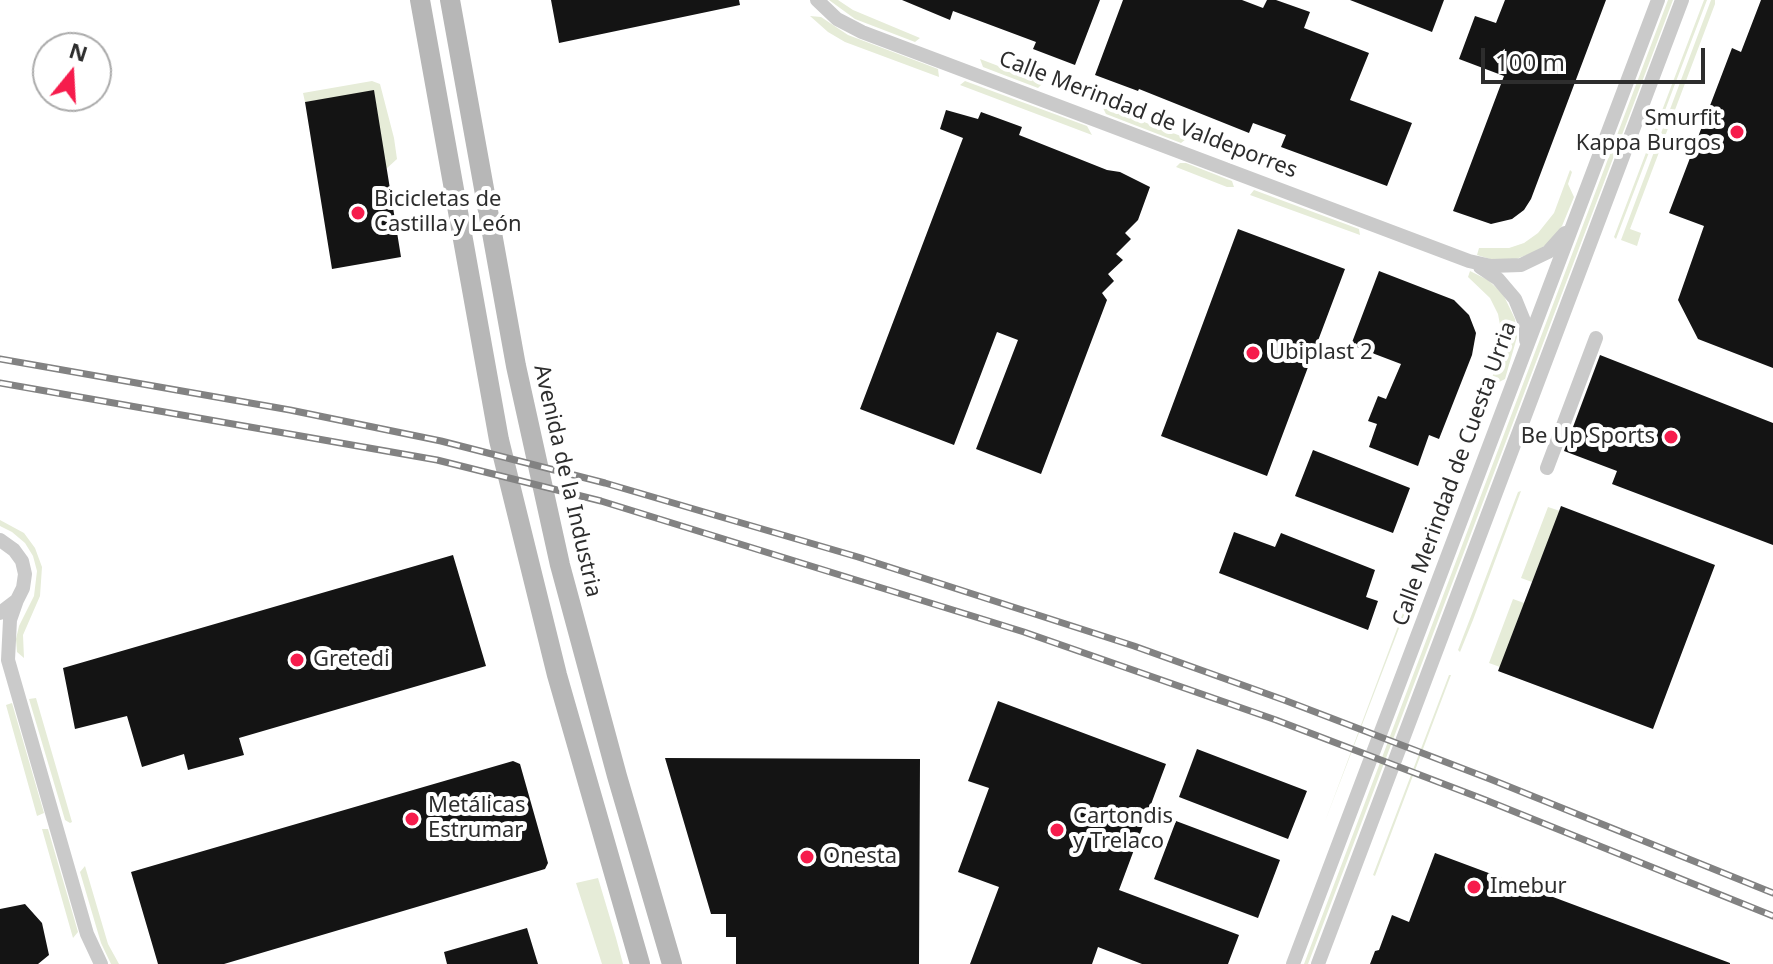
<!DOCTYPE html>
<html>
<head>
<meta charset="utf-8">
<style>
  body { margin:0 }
  #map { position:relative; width:1773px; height:964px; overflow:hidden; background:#fff; font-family:"Noto Sans",sans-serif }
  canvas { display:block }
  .north { position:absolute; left:32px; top:32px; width:80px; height:80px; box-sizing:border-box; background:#fff; border:2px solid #ababab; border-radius:50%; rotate:18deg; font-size:22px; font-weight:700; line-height:32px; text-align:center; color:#2d2d2d }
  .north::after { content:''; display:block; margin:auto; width:28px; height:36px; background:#f61c4c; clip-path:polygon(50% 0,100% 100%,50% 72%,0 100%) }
  .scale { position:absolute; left:1481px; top:48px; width:224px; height:36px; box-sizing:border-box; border:4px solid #2d2d2d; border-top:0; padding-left:10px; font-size:24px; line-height:28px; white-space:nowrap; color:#2d2d2d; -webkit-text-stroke:6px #fff; paint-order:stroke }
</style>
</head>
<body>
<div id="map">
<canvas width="1773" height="964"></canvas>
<div class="north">N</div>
<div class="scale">100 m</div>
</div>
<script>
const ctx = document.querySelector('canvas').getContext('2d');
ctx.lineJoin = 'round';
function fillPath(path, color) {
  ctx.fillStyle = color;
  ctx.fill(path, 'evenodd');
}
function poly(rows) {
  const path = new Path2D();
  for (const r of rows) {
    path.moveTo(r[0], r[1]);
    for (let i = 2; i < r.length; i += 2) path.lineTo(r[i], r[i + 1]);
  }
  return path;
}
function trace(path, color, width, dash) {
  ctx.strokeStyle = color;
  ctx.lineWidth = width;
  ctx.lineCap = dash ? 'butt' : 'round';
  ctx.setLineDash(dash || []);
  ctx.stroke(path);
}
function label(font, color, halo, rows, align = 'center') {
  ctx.font = font + ' "Noto Sans",sans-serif';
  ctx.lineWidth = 8;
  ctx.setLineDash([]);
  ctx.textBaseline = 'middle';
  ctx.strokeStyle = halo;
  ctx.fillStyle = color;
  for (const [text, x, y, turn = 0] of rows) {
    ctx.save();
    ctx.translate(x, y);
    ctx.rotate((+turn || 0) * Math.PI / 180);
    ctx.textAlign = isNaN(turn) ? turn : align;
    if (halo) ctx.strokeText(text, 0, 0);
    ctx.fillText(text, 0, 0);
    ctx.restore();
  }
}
fillPath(poly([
  [829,0,838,0,853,10,920,38,915,42,855,19],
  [1668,0,1673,0,1308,964,1304,964],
  [1704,0,1707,0,1616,239,1614,237],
  [1711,0,1715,0,1715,4,1630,229,1641,233,1637,246,1621,240],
  [810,16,821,17,848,35,938,69,939,77,845,42,828,32],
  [980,59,1043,83,1038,88,983,67],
  [372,81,380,84,394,138,397,159,386,169,374,92,305,102,303,93],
  [965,81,1087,126,1092,135,960,85],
  [1102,106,1186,138,1186,139,1181,143,1106,114],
  [1180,163,1186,163,1232,181,1234,187,1227,187,1176,167],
  [1570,170,1572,172,1568,184,1574,197,1562,226,1547,244,1537,251,1516,259,1490,259,1477,255,1479,248,1509,248,1524,243,1538,233,1554,213],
  [1254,190,1359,229,1360,235,1250,195],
  [1470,271,1488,280,1503,294,1515,319,1517,337,1505,379,1491,386,1463,458,1499,358,1503,341,1498,314,1490,298,1468,277],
  [1521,491,1473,620,1460,652,1458,650,1473,611,1518,492],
  [1548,507,1560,511,1532,582,1521,578],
  [0,520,24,533,35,548,42,567,40,596,23,635,24,658,17,652,16,639,19,626,34,596,37,571,33,556,25,543,12,532,0,526],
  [1410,594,1412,595,1406,610,1324,824],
  [1513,599,1524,603,1500,667,1489,663],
  [1449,675,1451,675,1375,876,1373,875],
  [36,698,72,822,70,823,65,820,29,699],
  [12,703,44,813,37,816,6,705],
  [42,829,48,829,74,918,78,932,73,938],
  [85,866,108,944,119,964,111,964,101,943,80,872],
  [598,878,616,938,623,964,602,964,576,883]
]), '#e6ecd8');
fillPath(poly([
  [551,0,739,0,740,5,559,43],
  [902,0,1100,0,1075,65,1033,49,1036,42,953,11,950,20],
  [1123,0,1242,0,1263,8,1267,0,1276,0,1310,12,1304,28,1369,53,1350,100,1412,123,1387,186,1281,147,1286,135,1253,123,1249,133,1139,89,1138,91,1095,75],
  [1350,0,1444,0,1432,32],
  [1505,0,1606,0,1531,199,1524,210,1512,219,1491,224,1453,211,1504,76,1459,59,1475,16,1496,23],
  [1761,0,1773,0,1773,368,1698,339,1678,300,1704,226,1669,213,1732,48,1741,52],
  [374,90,401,257,332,269,305,102],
  [946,110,978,119,981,112,1022,127,1019,135,1107,170,1120,172,1150,187,1138,220,1125,233,1131,239,1116,254,1123,260,1108,274,1114,281,1102,293,1107,300,1041,474,976,449,1018,340,997,332,954,445,860,409,963,138,940,129],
  [1238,229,1345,269,1267,476,1161,436],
  [1379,271,1454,300,1469,315,1476,333,1472,355,1439,439,1429,435,1418,466,1369,447,1377,424,1368,421,1378,396,1386,399,1401,364,1351,345],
  [1600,355,1773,423,1773,545,1612,484,1617,471,1564,451],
  [1313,450,1410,488,1393,533,1295,496],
  [1561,506,1715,565,1653,729,1498,671],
  [1234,532,1275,547,1281,533,1375,570,1366,597,1378,601,1368,630,1219,573],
  [453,555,486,666,239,738,244,755,188,770,184,754,142,767,127,716,75,729,63,668],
  [998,701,1166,764,1119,890,1239,935,1228,964,1142,964,1098,947,1092,964,970,964,999,887,958,872,989,788,968,781],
  [1197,749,1307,791,1288,839,1179,797],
  [665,758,920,759,919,964,736,964,736,937,726,937,726,914,711,914],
  [513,761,520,764,548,863,545,869,224,964,158,964,131,872],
  [1176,821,1280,860,1258,918,1154,879],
  [1435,853,1730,963,1730,964,1370,964,1375,951,1379,950,1392,915,1409,922],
  [25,904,42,923,49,955,38,964,0,964,0,909],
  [527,928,538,964,447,964,444,952]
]), '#141414');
trace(poly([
  [817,0,837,19,862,32,1469,261,1491,266,1521,265,1548,252,1565,233],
  [1480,267,1498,279,1515,299,1526,326,1526,340],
  [1547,468,1596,338],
  [0,540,14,550,22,561,25,574,23,588,17,600,0,613],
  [17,600,10,620,8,660,87,934,101,964],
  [1293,964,1658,0],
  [1318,964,1682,0]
]), '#cacaca', 14);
trace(poly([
  [420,0,499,440,557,675,640,964],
  [450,0,516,366,560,565,617,776,672,964]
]), '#b7b7b7', 20);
const rail = poly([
  [0,359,290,410,441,441,605,483,858,557,1134,646,1284,700,1490,779,1773,893],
  [0,383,437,460,601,501,1024,632,1276,720,1483,799,1773,916]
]);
trace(rail, '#828282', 7);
trace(rail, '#fff', 4, [12]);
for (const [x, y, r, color] of [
  [1737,132,8,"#f61c4c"],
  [358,213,8,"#f61c4c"],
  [1253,353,8,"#f61c4c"],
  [1671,437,8,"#f61c4c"],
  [297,660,8,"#f61c4c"],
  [412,819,8,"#f61c4c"],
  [1057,830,8,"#f61c4c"],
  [807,857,8,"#f61c4c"],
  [1474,887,8,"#f61c4c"]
]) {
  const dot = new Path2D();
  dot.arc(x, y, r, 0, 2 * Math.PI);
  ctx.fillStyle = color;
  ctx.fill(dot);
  trace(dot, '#fff', 3);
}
label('22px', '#2d2d2d', '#fff', [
  ["Calle Merindad de Valdeporres",1148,115,21],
  ["Calle Merindad de Cuesta Urria",1455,474,-70],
  ["Avenida de la Industria",567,481,77]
]);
label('22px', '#2d2d2d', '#fff', [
  ["Smurfit",1721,119,"right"],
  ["Kappa Burgos",1721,144,"right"],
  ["Bicicletas de",374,200],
  ["Castilla y León",374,225],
  ["Ubiplast 2",1269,353],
  ["Be Up Sports",1655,437,"right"],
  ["Gretedi",313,660],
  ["Metálicas",428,806],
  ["Estrumar",428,831],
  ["Cartondis",1073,817],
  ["y Trelaco",1073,842],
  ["Onesta",823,857],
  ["Imebur",1490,887]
], 'left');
</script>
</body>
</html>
